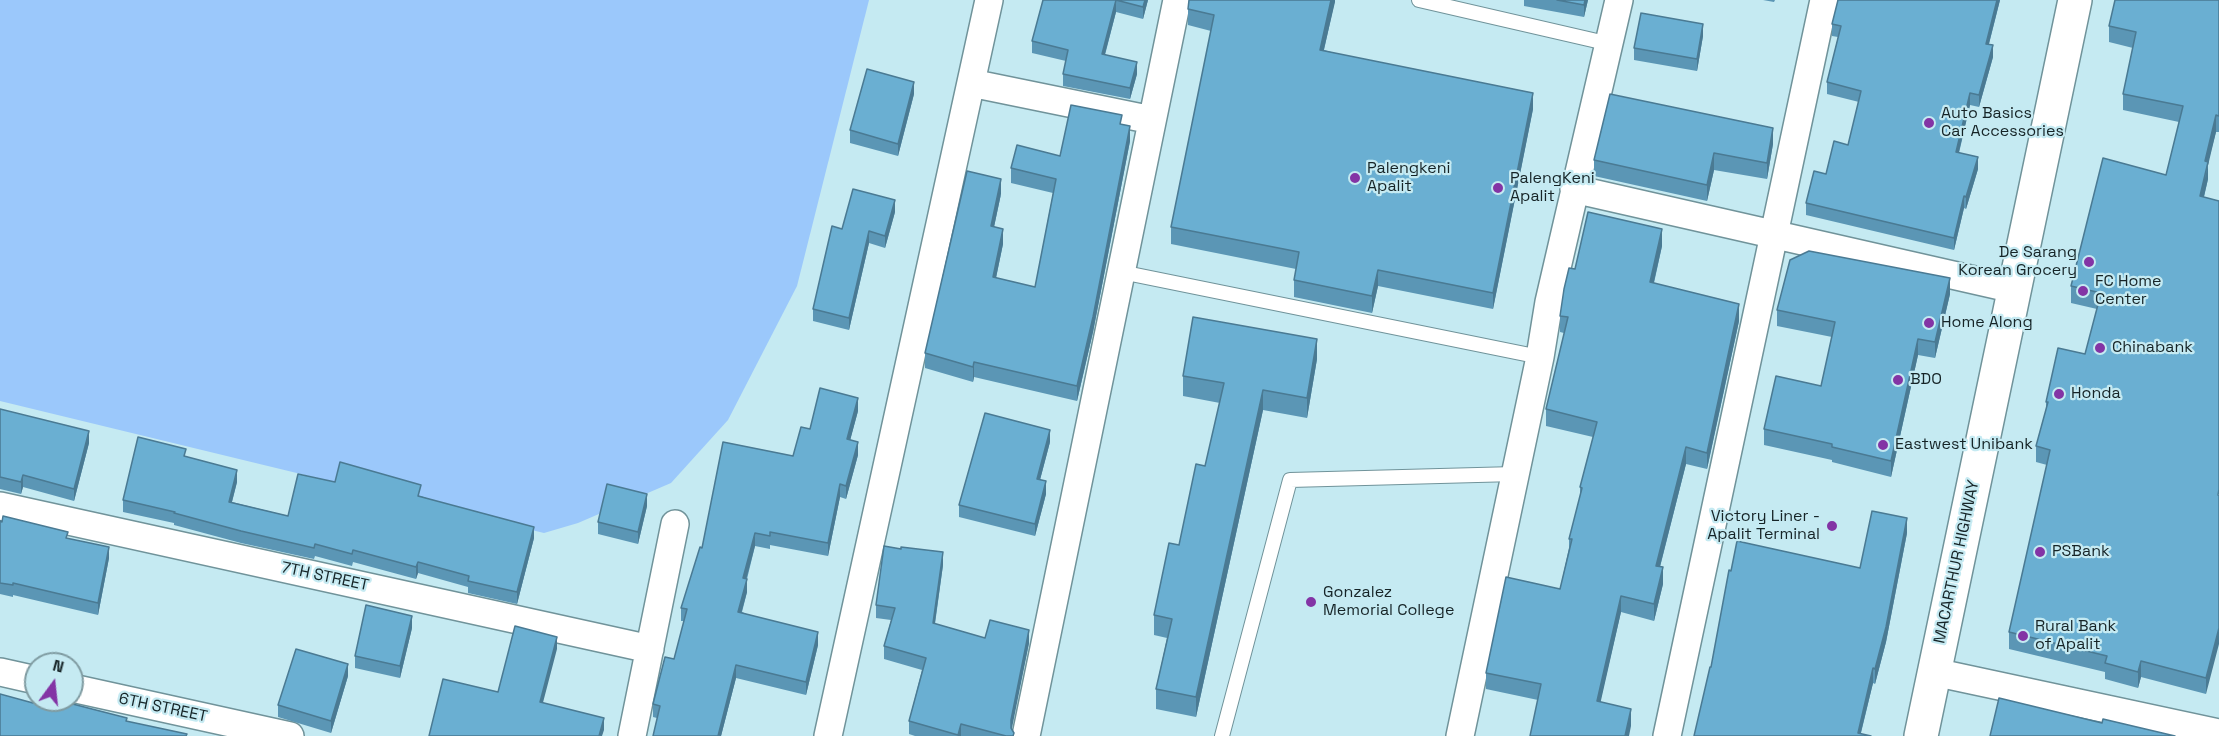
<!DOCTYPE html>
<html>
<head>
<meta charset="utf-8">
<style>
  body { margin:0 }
  #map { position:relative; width:2219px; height:736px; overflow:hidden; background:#c5eaf2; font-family:"Space Grotesk",sans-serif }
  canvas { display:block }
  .north { position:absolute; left:24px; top:652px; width:60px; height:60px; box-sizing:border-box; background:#c5eaf2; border:2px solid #7f9ba1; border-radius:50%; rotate:15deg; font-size:16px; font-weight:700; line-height:24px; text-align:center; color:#162427 }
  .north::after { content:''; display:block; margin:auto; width:21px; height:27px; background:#8334a5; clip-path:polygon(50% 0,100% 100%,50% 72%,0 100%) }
</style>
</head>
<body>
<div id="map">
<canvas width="2219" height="736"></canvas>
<div class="north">N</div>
</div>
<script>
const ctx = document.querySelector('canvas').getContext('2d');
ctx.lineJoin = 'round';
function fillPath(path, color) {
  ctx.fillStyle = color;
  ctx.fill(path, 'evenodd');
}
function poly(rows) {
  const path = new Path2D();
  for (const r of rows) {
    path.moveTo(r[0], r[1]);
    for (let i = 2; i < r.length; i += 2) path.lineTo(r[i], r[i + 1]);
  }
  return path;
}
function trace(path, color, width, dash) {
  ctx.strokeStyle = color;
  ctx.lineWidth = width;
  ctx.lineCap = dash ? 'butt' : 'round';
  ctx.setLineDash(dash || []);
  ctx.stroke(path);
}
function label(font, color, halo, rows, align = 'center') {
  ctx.font = font + ' "Space Grotesk",sans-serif';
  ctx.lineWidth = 4.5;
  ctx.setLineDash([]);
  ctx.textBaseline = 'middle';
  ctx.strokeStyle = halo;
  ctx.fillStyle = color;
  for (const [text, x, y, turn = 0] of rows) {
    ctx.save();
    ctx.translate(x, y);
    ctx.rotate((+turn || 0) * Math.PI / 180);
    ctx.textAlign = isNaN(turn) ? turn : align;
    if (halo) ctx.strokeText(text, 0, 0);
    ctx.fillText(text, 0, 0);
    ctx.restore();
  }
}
fillPath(poly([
  [0,0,869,0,797,286,728,420,671,483,578,523,544,533,0,401]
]), '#9bc8fb');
const service = poly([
  [1419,0,1610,44],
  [1121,272,1540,357],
  [1222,736,1290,480,1515,474]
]);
const minor = poly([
  [971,83,1152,120],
  [1574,189,2014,289],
  [0,506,650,649],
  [0,672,36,680],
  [1934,672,2219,733],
  [72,688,290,736],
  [632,736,675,524],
  [828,736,989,0],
  [1026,736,1177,0],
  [1460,736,1540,357,1549,302,1619,0],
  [1667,736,1824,0]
]);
const trunk = poly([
  [1921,736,2075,0]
]);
trace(service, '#70939a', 16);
trace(minor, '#70939a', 30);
trace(trunk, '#70939a', 36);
trace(service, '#fff', 14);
trace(minor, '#fff', 27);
trace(trunk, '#fff', 33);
fillPath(poly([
  [1043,0,1148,0,1143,19,1116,12,1105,55,1137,74,1130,99,1063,86,1063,74,1066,61,1032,53,1032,41],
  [1335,0,1324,50,1533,109,1493,309,1378,286,1372,313,1294,297,1294,280,1296,269,1171,244,1171,227,1211,31,1188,25,1188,9],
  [1524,0,1588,0,1584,17,1524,6],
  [1763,0,1775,0,1774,2],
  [2000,0,1989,44,1993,57,1979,107,1970,105,1959,153,1978,169,1966,209,1964,208,1954,250,1806,215,1806,203,1826,174,1848,145,1859,102,1827,94,1827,82,1838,37,1832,36,1832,24],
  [2219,0,2219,132,2216,132,2208,162,2208,179,2204,197,2219,201,2206,694,2141,677,2138,688,2105,679,2105,672,2009,649,2009,632,2047,465,2036,462,2036,446,2046,409,2046,402,2085,354,2097,309,2071,303,2071,286,2166,175,2179,122,2123,110,2123,94,2133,48,2109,42,2109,26],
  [1703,36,1697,71,1634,60,1634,48],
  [914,94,898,156,850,143,850,130],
  [1122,124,1130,141,1093,332,1077,401,974,377,973,382,925,368,925,353,1001,194,994,227,1003,244,996,278,1035,287,1053,193,1011,183,1011,168,1060,156],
  [1773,144,1767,179,1714,170,1707,201,1594,176,1594,160],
  [895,212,885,248,869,243,849,330,813,321,813,309,842,229],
  [1662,246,1654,283,1739,321,1707,469,1686,464,1660,567,1663,584,1654,621,1621,612,1600,702,1631,726,1538,700,1486,689,1486,673,1560,589,1569,548,1569,539,1580,496,1580,487,1593,437,1546,426,1546,409,1564,333,1560,332,1560,316,1575,269],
  [1950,294,1935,358,1918,355,1891,477,1832,462,1832,460,1764,445,1764,429,1821,386,1832,337,1777,326,1777,310],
  [1317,359,1307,418,1263,410,1196,717,1156,709,1156,689,1167,638,1154,635,1154,615,1179,545,1205,466,1220,403,1183,396,1183,376],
  [0,409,89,443,74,501,23,487,21,494,0,489],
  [858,411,850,440,858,455,846,499,840,497,828,556,770,545,770,549,755,546,747,579,747,592,742,612,818,645,806,695,736,678,721,736,653,736,657,718,653,717,653,704,674,659,684,621,681,621,681,608,702,548,793,456,810,429],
  [1050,442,1040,480,1046,494,1035,536,959,517,959,505],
  [186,456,237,482,232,502,288,516,335,482,421,496,534,538,517,604,468,593,468,587,418,573,416,579,353,562,352,566,315,556,314,559,241,543,174,525,174,523,123,512,123,500],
  [647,506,638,544,598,534,598,522],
  [0,521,68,539,109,558,98,615,13,595,13,597,0,594],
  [1907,533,1886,642,1875,684,1873,683,1861,733,1694,736,1711,667,1860,568],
  [943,565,935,624,985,638,1029,643,1011,728,1014,736,915,736,909,734,909,721,922,670,884,659,884,646,891,620,876,618,876,605],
  [412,628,400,678,355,668,355,656],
  [348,676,331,733,278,717,278,705]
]), '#5b96b5');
fillPath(poly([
  [1116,0,1116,12,1102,65,1102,54],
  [1145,0,1148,0,1143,19,1143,7],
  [1331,0,1335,0,1335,2,1320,66,1320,50],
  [1585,0,1588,0,1584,17,1584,5],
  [1997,0,2000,0,1986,55,1986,44],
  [1703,24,1703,36,1697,71,1697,59],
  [1993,45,1993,57,1979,107,1979,95],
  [1137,62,1137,74,1130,99,1130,88],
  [914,82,914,94,898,156,898,144],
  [1533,93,1533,109,1493,309,1493,293],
  [1970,93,1970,105,1956,164,1956,152],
  [2216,115,2216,132,2205,178,2205,161],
  [1130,126,1130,141,1093,332,1077,401,1077,386],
  [1773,128,1773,144,1767,179,1767,163],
  [1714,153,1714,170,1707,201,1707,185],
  [1978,157,1978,169,1966,209,1966,197],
  [2208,162,2208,179,2200,213,2200,196],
  [1001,179,1001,194,991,241,991,226],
  [1964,196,1964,208,1954,250,1954,238],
  [895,200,895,212,885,248,885,236],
  [1003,229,1003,244,993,292,993,277],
  [1662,229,1662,246,1650,299,1650,282],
  [869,231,869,243,849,330,849,318],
  [1378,270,1378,286,1372,313,1372,296],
  [1950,278,1950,294,1935,358,1935,342],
  [1739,304,1739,321,1707,469,1707,453],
  [1317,339,1317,359,1307,418,1307,398],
  [1918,339,1918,355,1891,477,1891,461],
  [974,362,974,377,973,382,973,367],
  [1263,390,1263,410,1196,717,1196,697],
  [858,398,858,411,847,452,847,439],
  [1050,430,1050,442,1037,491,1037,479],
  [89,431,89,443,74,501,74,489],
  [858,442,858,455,846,499,846,486],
  [1686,447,1686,464,1656,582,1656,566],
  [237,470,237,482,229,513,229,502],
  [23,475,23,487,21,494,21,482],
  [1046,481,1046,494,1035,536,1035,524],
  [840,484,840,497,828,556,828,543],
  [647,494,647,506,638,544,638,532],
  [1907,518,1907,533,1886,642,1875,684,1875,669],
  [534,527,534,538,517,604,517,592],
  [755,533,755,546,743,591,743,578],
  [109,547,109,558,98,615,98,603],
  [943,552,943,565,933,636,933,623],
  [418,562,418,573,416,579,416,567],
  [1663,567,1663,584,1654,621,1654,604],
  [747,579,747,592,738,625,738,612],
  [1621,596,1621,612,1597,718,1597,701],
  [412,616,412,628,400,678,400,666],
  [2219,628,2219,644,2206,694,2206,678],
  [1029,630,1029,643,1011,733,1011,720],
  [818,632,818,645,806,695,806,682],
  [557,637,557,649,540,714,540,702],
  [2141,661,2141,677,2138,688,2138,672],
  [348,664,348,676,331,733,331,721],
  [736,665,736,678,721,736,718,736],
  [1873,668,1873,683,1860,736,1858,733],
  [1631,709,1631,726,1629,736,1625,736],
  [604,718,604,730,602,736,599,736],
  [961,724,961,736,958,736,958,735]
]), '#4a7a93');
const building = poly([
  [1043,0,1145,0,1143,7,1116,0,1102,54,1137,62,1130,88,1063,74,1068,50,1032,41,1043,0],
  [1189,0,1331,0,1320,50,1533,93,1493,293,1378,270,1372,296,1294,280,1299,252,1171,227,1214,15,1188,9,1189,0],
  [1557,0,1585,0,1584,5,1557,0],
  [1838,0,1997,0,1986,44,1993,45,1979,95,1970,93,1956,152,1978,157,1966,197,1964,196,1954,238,1806,203,1814,171,1826,174,1834,141,1848,145,1861,91,1827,82,1841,26,1832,24,1838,0],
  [2115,0,2219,0,2219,116,2216,115,2205,161,2208,162,2200,196,2219,201,2219,489,2218,495,2219,496,2219,628,2206,678,2141,661,2138,672,2105,663,2107,656,2009,632,2050,450,2036,446,2048,402,2046,402,2058,348,2085,354,2101,293,2071,286,2103,158,2166,175,2183,106,2123,94,2136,32,2109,26,2115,0],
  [1641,13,1703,24,1697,59,1634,48,1641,13],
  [867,69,914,82,898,144,850,130,867,69],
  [1610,94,1773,128,1767,163,1714,153,1707,185,1594,160,1610,94],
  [1071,105,1122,115,1120,124,1130,126,1093,317,1077,386,974,362,973,367,925,353,967,171,1001,179,991,226,1003,229,993,277,1035,287,1056,179,1011,168,1017,145,1060,156,1071,105],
  [853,189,895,200,885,236,869,231,849,318,813,309,832,226,842,229,853,189],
  [1588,212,1662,229,1650,282,1739,304,1707,453,1686,447,1656,566,1663,567,1654,604,1621,596,1597,701,1631,709,1625,736,1530,736,1541,684,1486,673,1506,577,1560,589,1572,539,1569,539,1582,488,1580,487,1597,422,1546,409,1568,317,1560,316,1564,289,1569,268,1575,269,1588,212],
  [1809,251,1950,278,1935,342,1918,339,1891,461,1832,447,1832,444,1764,429,1776,376,1821,386,1835,322,1777,310,1790,260,1809,251],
  [1193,317,1317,339,1307,398,1263,390,1196,697,1156,689,1172,619,1154,615,1169,543,1179,545,1196,464,1205,466,1224,383,1183,376,1193,317],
  [820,388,858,398,847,439,858,442,846,486,840,484,828,543,770,532,770,536,755,533,743,578,747,579,738,612,818,632,806,682,736,665,718,736,653,736,660,706,653,704,665,657,674,659,687,609,681,608,700,547,702,548,723,442,793,456,801,427,810,429,820,388],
  [0,409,89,431,74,489,23,475,21,482,0,477,0,409],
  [985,413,1050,430,1037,479,1046,481,1035,524,959,505,985,413],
  [138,437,186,449,184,456,237,470,229,502,288,516,298,474,335,482,340,462,421,485,418,496,534,527,517,592,468,581,469,576,418,562,416,567,353,550,352,554,315,544,314,548,241,531,174,513,175,512,123,500,138,437],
  [607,484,647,494,638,532,598,522,607,484],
  [1872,511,1907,518,1886,627,1875,669,1873,668,1858,733,1871,736,1694,736,1710,667,1711,667,1729,570,1731,571,1737,541,1860,568,1872,511],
  [3,516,68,532,66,538,109,547,98,603,13,583,13,585,0,583,0,521,2,522,3,516],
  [884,546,901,549,901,547,943,552,933,623,985,638,990,620,1029,630,1011,720,1011,728,1014,733,1013,736,1006,736,961,724,958,735,909,721,926,658,884,646,895,608,876,605,884,546],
  [366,605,412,616,400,666,355,656,366,605],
  [515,626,557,637,540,702,604,718,599,736,429,736,443,679,498,692,515,626],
  [296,649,348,664,331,721,278,705,296,649],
  [0,694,33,703,36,694,36,700,57,700,127,718,126,721,187,734,186,736,0,736,0,694],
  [1999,698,2102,723,2103,719,2175,736,1990,736,1999,698]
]);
fillPath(building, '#6aafd2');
trace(building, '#4a7a93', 1.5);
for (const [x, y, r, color] of [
  [1929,123,6,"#8334a5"],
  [1355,178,6,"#8334a5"],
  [1498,188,6,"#8334a5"],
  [2089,262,6,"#8334a5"],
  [2083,291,6,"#8334a5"],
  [1929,323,6,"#8334a5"],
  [2100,348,6,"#8334a5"],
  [1898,380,6,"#8334a5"],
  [2059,394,6,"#8334a5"],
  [1883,445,6,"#8334a5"],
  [1832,526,6,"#8334a5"],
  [2040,552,6,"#8334a5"],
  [1311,602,6,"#8334a5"],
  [2023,636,6,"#8334a5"]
]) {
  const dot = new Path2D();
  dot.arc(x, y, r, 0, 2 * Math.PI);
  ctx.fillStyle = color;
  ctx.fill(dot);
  trace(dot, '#c5eaf2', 2);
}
label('16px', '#162427', '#c5eaf2', [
  ["Auto Basics",1941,114],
  ["Car Accessories",1941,132],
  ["Palengkeni",1367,169],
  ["Apalit",1367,187],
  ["PalengKeni",1510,179],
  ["Apalit",1510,197],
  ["De Sarang",2077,253,"right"],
  ["Korean Grocery",2077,271,"right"],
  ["FC Home",2095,282],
  ["Center",2095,300],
  ["Home Along",1941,323],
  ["Chinabank",2112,348],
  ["BDO",1910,380],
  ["Honda",2071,394],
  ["Eastwest Unibank",1895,445],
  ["Victory Liner -",1820,517,"right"],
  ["Apalit Terminal",1820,535,"right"],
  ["PSBank",2052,552],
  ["Gonzalez",1323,593],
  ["Memorial College",1323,611],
  ["Rural Bank",2035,627],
  ["of Apalit",2035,645]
], 'left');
label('16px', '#162427', '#c5eaf2', [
  ["MACARTHUR HIGHWAY",1957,562,-78],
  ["7TH STREET",325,577,12],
  ["6TH STREET",163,708,12]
]);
</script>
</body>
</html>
